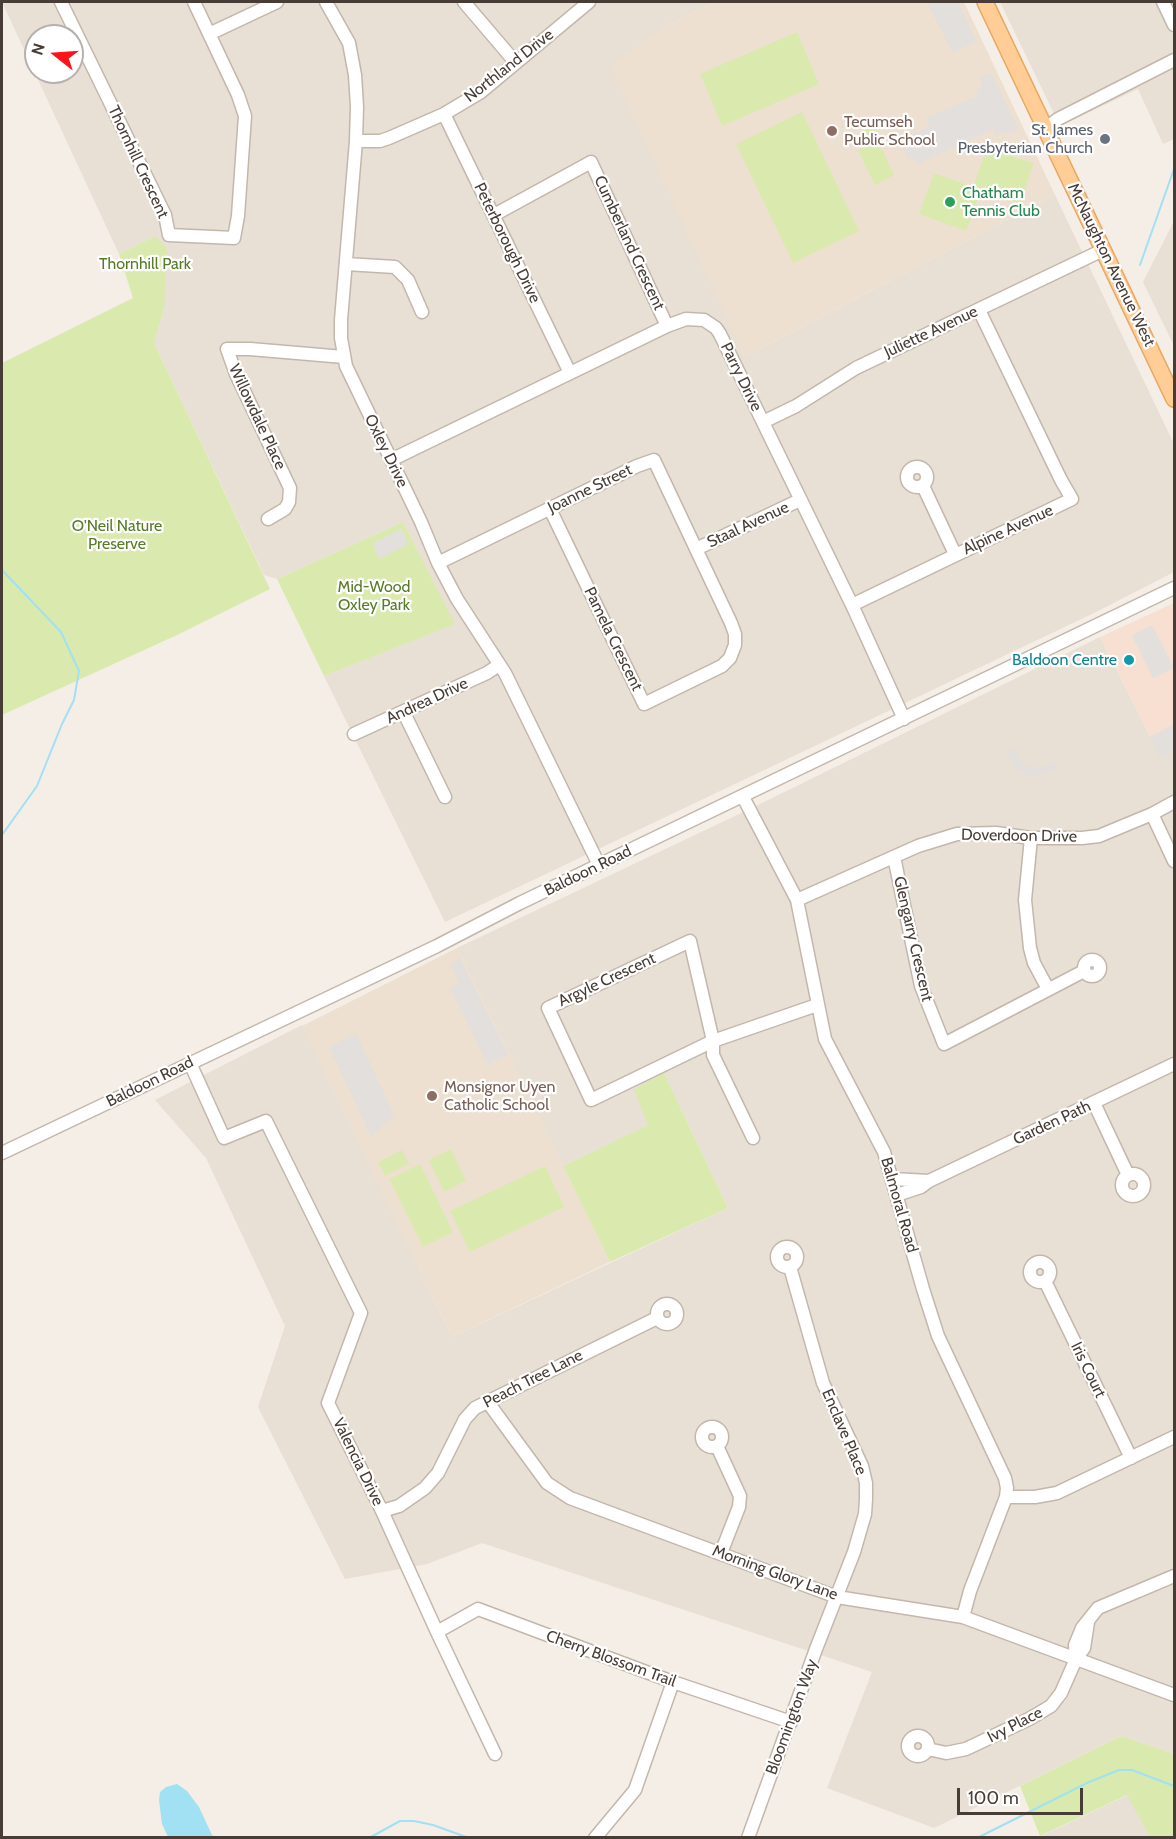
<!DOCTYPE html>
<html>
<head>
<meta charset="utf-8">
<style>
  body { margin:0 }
  #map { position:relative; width:1176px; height:1839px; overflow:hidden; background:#f4eee7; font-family:Cabin,sans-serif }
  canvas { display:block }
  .frame { position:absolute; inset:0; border:3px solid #483d36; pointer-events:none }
  .north { position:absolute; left:24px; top:24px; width:60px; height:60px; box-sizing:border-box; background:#fff; border:2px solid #b6b1af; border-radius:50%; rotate:287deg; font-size:16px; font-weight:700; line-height:24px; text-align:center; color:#483d36 }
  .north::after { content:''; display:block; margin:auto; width:21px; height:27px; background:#ff131b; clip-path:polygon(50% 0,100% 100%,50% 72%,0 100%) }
  .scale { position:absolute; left:957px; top:1788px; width:126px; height:27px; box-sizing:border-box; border:3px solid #483d36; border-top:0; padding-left:8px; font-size:18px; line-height:21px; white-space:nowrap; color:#483d36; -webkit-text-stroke:4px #fff; paint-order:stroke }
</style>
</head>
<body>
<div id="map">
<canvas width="1176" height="1839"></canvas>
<div class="frame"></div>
<div class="north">N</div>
<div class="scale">100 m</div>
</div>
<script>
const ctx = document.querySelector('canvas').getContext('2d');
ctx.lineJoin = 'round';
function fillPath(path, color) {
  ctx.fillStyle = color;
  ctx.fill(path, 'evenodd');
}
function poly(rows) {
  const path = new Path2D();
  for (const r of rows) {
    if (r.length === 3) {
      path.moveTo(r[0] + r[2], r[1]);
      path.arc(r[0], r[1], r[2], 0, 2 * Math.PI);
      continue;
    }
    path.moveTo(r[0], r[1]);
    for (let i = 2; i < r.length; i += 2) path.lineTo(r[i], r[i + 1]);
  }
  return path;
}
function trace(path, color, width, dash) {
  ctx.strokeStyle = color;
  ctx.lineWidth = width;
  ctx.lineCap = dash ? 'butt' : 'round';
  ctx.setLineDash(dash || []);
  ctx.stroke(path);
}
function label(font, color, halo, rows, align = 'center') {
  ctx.font = font + ' Cabin,sans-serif';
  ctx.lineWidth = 4.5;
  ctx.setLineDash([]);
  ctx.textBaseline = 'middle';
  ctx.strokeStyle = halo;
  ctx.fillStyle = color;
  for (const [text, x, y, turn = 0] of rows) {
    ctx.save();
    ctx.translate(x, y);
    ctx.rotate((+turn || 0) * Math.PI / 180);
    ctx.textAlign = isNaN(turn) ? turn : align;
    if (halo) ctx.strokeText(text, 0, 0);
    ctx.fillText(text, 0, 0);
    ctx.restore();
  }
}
fillPath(poly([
  [2,2,716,2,661,28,744,357,1055,195,1174,444,1174,572,1094,613,445,922,324,676,454,624,403,522,277,579,264,575,154,343,164,309,155,236,119,254],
  [36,36,72,36,72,72,36,72],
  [1000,2,1174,2,1174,139,1163,144,1138,89,1060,126],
  [1174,221,1174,346,1143,282],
  [1100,637,1150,736,1174,723,1174,1754,1121,1736,934,1828,827,1788,872,1672,482,1543,427,1564,345,1579,258,1407,285,1326,206,1158,155,1100,302,1025,452,1337,728,1208,664,1073,649,1125,563,1166,457,948,758,805],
  [1128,1795,1150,1837,1037,1838]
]), '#e8dfd5');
fillPath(poly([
  [1174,603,1174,723,1150,736,1100,637]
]), '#f7e0d1');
fillPath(poly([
  [716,2,964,2,1055,195,744,357,610,66,661,28],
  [457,948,610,1262,452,1337,302,1026]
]), '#eee0d0');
fillPath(poly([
  [797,32,819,84,722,126,700,74],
  [802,112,859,231,793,263,736,144],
  [874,126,877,127,878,133,873,142,878,140,894,175,875,185,858,150,873,143,868,143,860,136,863,130],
  [987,148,1034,163,1020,203,981,190,966,231,919,214,934,173,973,187],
  [155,236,167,248,164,309,154,343,270,589,177,635,2,715,2,363,133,298,119,254],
  [403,522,455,624,324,676,277,579],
  [664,1073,728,1208,610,1262,563,1166,648,1125,634,1089],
  [451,1149,466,1181,444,1192,429,1160],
  [402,1150,409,1164,385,1176,378,1162],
  [420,1164,453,1232,423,1247,389,1179],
  [545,1166,564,1207,470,1252,450,1211],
  [1121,1736,1174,1754,1174,1837,1150,1837,1127,1795,1040,1836,1020,1786]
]), '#daeaae');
fillPath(poly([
  [927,2,958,2,976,41,953,53],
  [991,73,1018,129,1005,134,1003,132,995,135,993,129,918,164,913,157,908,159,899,141,930,126,926,118,978,96,976,89,983,85,980,78],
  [402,529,408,544,379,559,373,543],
  [1152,625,1174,668,1153,678,1132,635],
  [1174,727,1174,752,1160,758,1151,738],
  [1012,748,1022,764,1039,768,1054,762,1057,769,1039,775,1025,774,1012,764,1006,751],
  [460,958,508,1055,488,1065,450,988,459,983,450,964],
  [356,1034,394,1115,371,1136,329,1046]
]), '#e2dfdc');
fillPath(poly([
  [177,1784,187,1791,199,1807,213,1837,168,1837,162,1824,159,1800,160,1792,166,1787]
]), '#a1e1f3');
trace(poly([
  [1140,265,1174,169],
  [2,570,61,632,79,671,74,700,62,724,37,786,2,835],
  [369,1838,400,1821,414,1821,433,1825,469,1838],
  [977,1838,1089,1782,1119,1770,1132,1770,1174,1786]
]), '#a1e1f3', 2);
const minor = poly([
  [61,2,165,215,169,235,234,238,238,216,245,116,238,95,194,2],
  [326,2,349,43,355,75,357,107,356,141,341,320,341,338,346,366,421,522,438,563,457,599,505,673,599,865],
  [464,2,516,63],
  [1163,2,1174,25],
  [209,34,277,2],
  [444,114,570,373],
  [1046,128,1058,119,1174,60],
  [356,141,380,141,389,138,444,114,481,92,589,2],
  [494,215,591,162,667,326],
  [346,264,395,267,408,280,422,312],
  [763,422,796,406,856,368,1103,250],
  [391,460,667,326,686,319,704,320,716,328,720,334,852,605,904,719],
  [917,477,10],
  [923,486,955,554],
  [268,519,285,509,289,502,290,488,236,374,227,349,250,349,344,357],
  [696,549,800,500],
  [438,563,637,466,654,460,731,623,735,634,735,645,730,658,722,666,644,704,550,509],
  [852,605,1072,499,1061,480,979,310],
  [404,713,445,797],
  [354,734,487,673,499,665],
  [743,797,797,900,825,1039,884,1152,923,1289,938,1336,1005,1478,1007,1488,1006,1497,970,1591,963,1617],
  [1152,814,1174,861],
  [1031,838,1025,900,1030,948,1034,963,1048,989],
  [894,857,921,986,944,1044,1084,971],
  [797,900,918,846,957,834,996,833,1031,838,1082,838,1099,836,1152,814,1174,802],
  [1092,968,8],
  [190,1063,224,1138,266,1121,361,1313,328,1403,382,1511,437,1632,495,1754],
  [1094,1103,1128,1175],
  [753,1138,713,1055,713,1041,690,941,548,1008,591,1100,713,1041,817,1005],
  [2,1153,437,946,520,903,1174,588],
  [1133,1185,11],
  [892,1179,929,1181],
  [897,1195,921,1187,929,1181,1174,1064],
  [787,1257,10],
  [1040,1272,10],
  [1045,1281,1131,1458],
  [667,1314,10],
  [487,1401,547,1483,570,1498,837,1597,963,1617,1174,1695],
  [712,1437,10],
  [717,1446,740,1496,739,1507,721,1553],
  [1006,1497,1035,1497,1057,1493,1174,1437],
  [382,1511,399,1506,425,1488,438,1473,465,1419,475,1408,657,1318],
  [437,1632,478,1609,673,1682,791,1722],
  [1076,1659,1075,1645,1082,1628,1098,1608,1174,1576],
  [918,1746,10],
  [928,1749,946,1753,966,1749,1029,1719,1051,1706,1061,1693,1076,1659,1084,1648,1088,1622],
  [595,1838,635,1790,673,1682],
  [748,1838,816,1649,854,1552,865,1514,866,1499,866,1483,862,1466,823,1383,790,1267]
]);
const major = poly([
  [985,2,1174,399]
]);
trace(minor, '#c3b7ac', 15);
trace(major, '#e9a760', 18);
trace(minor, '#fff', 12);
trace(major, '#ffcd95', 15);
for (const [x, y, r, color] of [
  [832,131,6,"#8d6e63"],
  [1105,139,6,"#6b7280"],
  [950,202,6,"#2e9e5b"],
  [1129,660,6,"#0f9aa8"],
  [432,1096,6,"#8d6e63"]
]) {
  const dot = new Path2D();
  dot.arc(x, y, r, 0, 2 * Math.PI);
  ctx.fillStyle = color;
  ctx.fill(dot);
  trace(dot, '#fff', 2);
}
label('16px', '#483d36', '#fff', [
  ["Northland Drive",509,66,-38],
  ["Thornhill Crescent",138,162,65],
  ["Peterborough Drive",507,243,64],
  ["Cumberland Crescent",629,243,65],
  ["McNaughton Avenue West",1111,265,64],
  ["Juliette Avenue",931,332,-25],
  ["Parry Drive",741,377,64],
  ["Willowdale Place",257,417,65],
  ["Oxley Drive",386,451,64],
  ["Joanne Street",590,489,-26],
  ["Staal Avenue",748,525,-25],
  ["Alpine Avenue",1008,530,-25],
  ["Pamela Crescent",613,639,64],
  ["Andrea Drive",427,701,-25],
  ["Doverdoon Drive",1019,836,1],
  ["Baldoon Road",588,871,-26],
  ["Glengarry Crescent",913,939,77],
  ["Argyle Crescent",607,980,-25],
  ["Baldoon Road",150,1082,-26],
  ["Garden Path",1052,1123,-25],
  ["Balmoral Road",899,1205,74],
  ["Iris Court",1088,1370,64],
  ["Peach Tree Lane",533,1379,-27],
  ["Enclave Place",844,1432,67],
  ["Valencia Drive",358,1462,64],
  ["Morning Glory Lane",775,1573,20],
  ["Cherry Blossom Trail",611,1659,20],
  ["Bloomington Way",792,1717,-70],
  ["Ivy Place",1015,1725,-27]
]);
label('16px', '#785e54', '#fff', [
  ["Tecumseh",844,122],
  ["Public School",844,140],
  ["Monsignor Uyen",444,1087],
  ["Catholic School",444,1105]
], 'left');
label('16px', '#5b616d', '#fff', [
  ["St. James",1093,130],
  ["Presbyterian Church",1093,148]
], 'right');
label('16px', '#27864d', '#fff', [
  ["Chatham",962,193],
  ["Tennis Club",962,211]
], 'left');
label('16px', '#577c26', '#fff', [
  ["Thornhill Park",145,264],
  ["O'Neil Nature",117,526],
  ["Preserve",117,544],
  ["Mid-Wood",374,587],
  ["Oxley Park",374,605]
]);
label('16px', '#0d838f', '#fff', [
  ["Baldoon Centre",1117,660]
], 'right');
</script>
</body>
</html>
